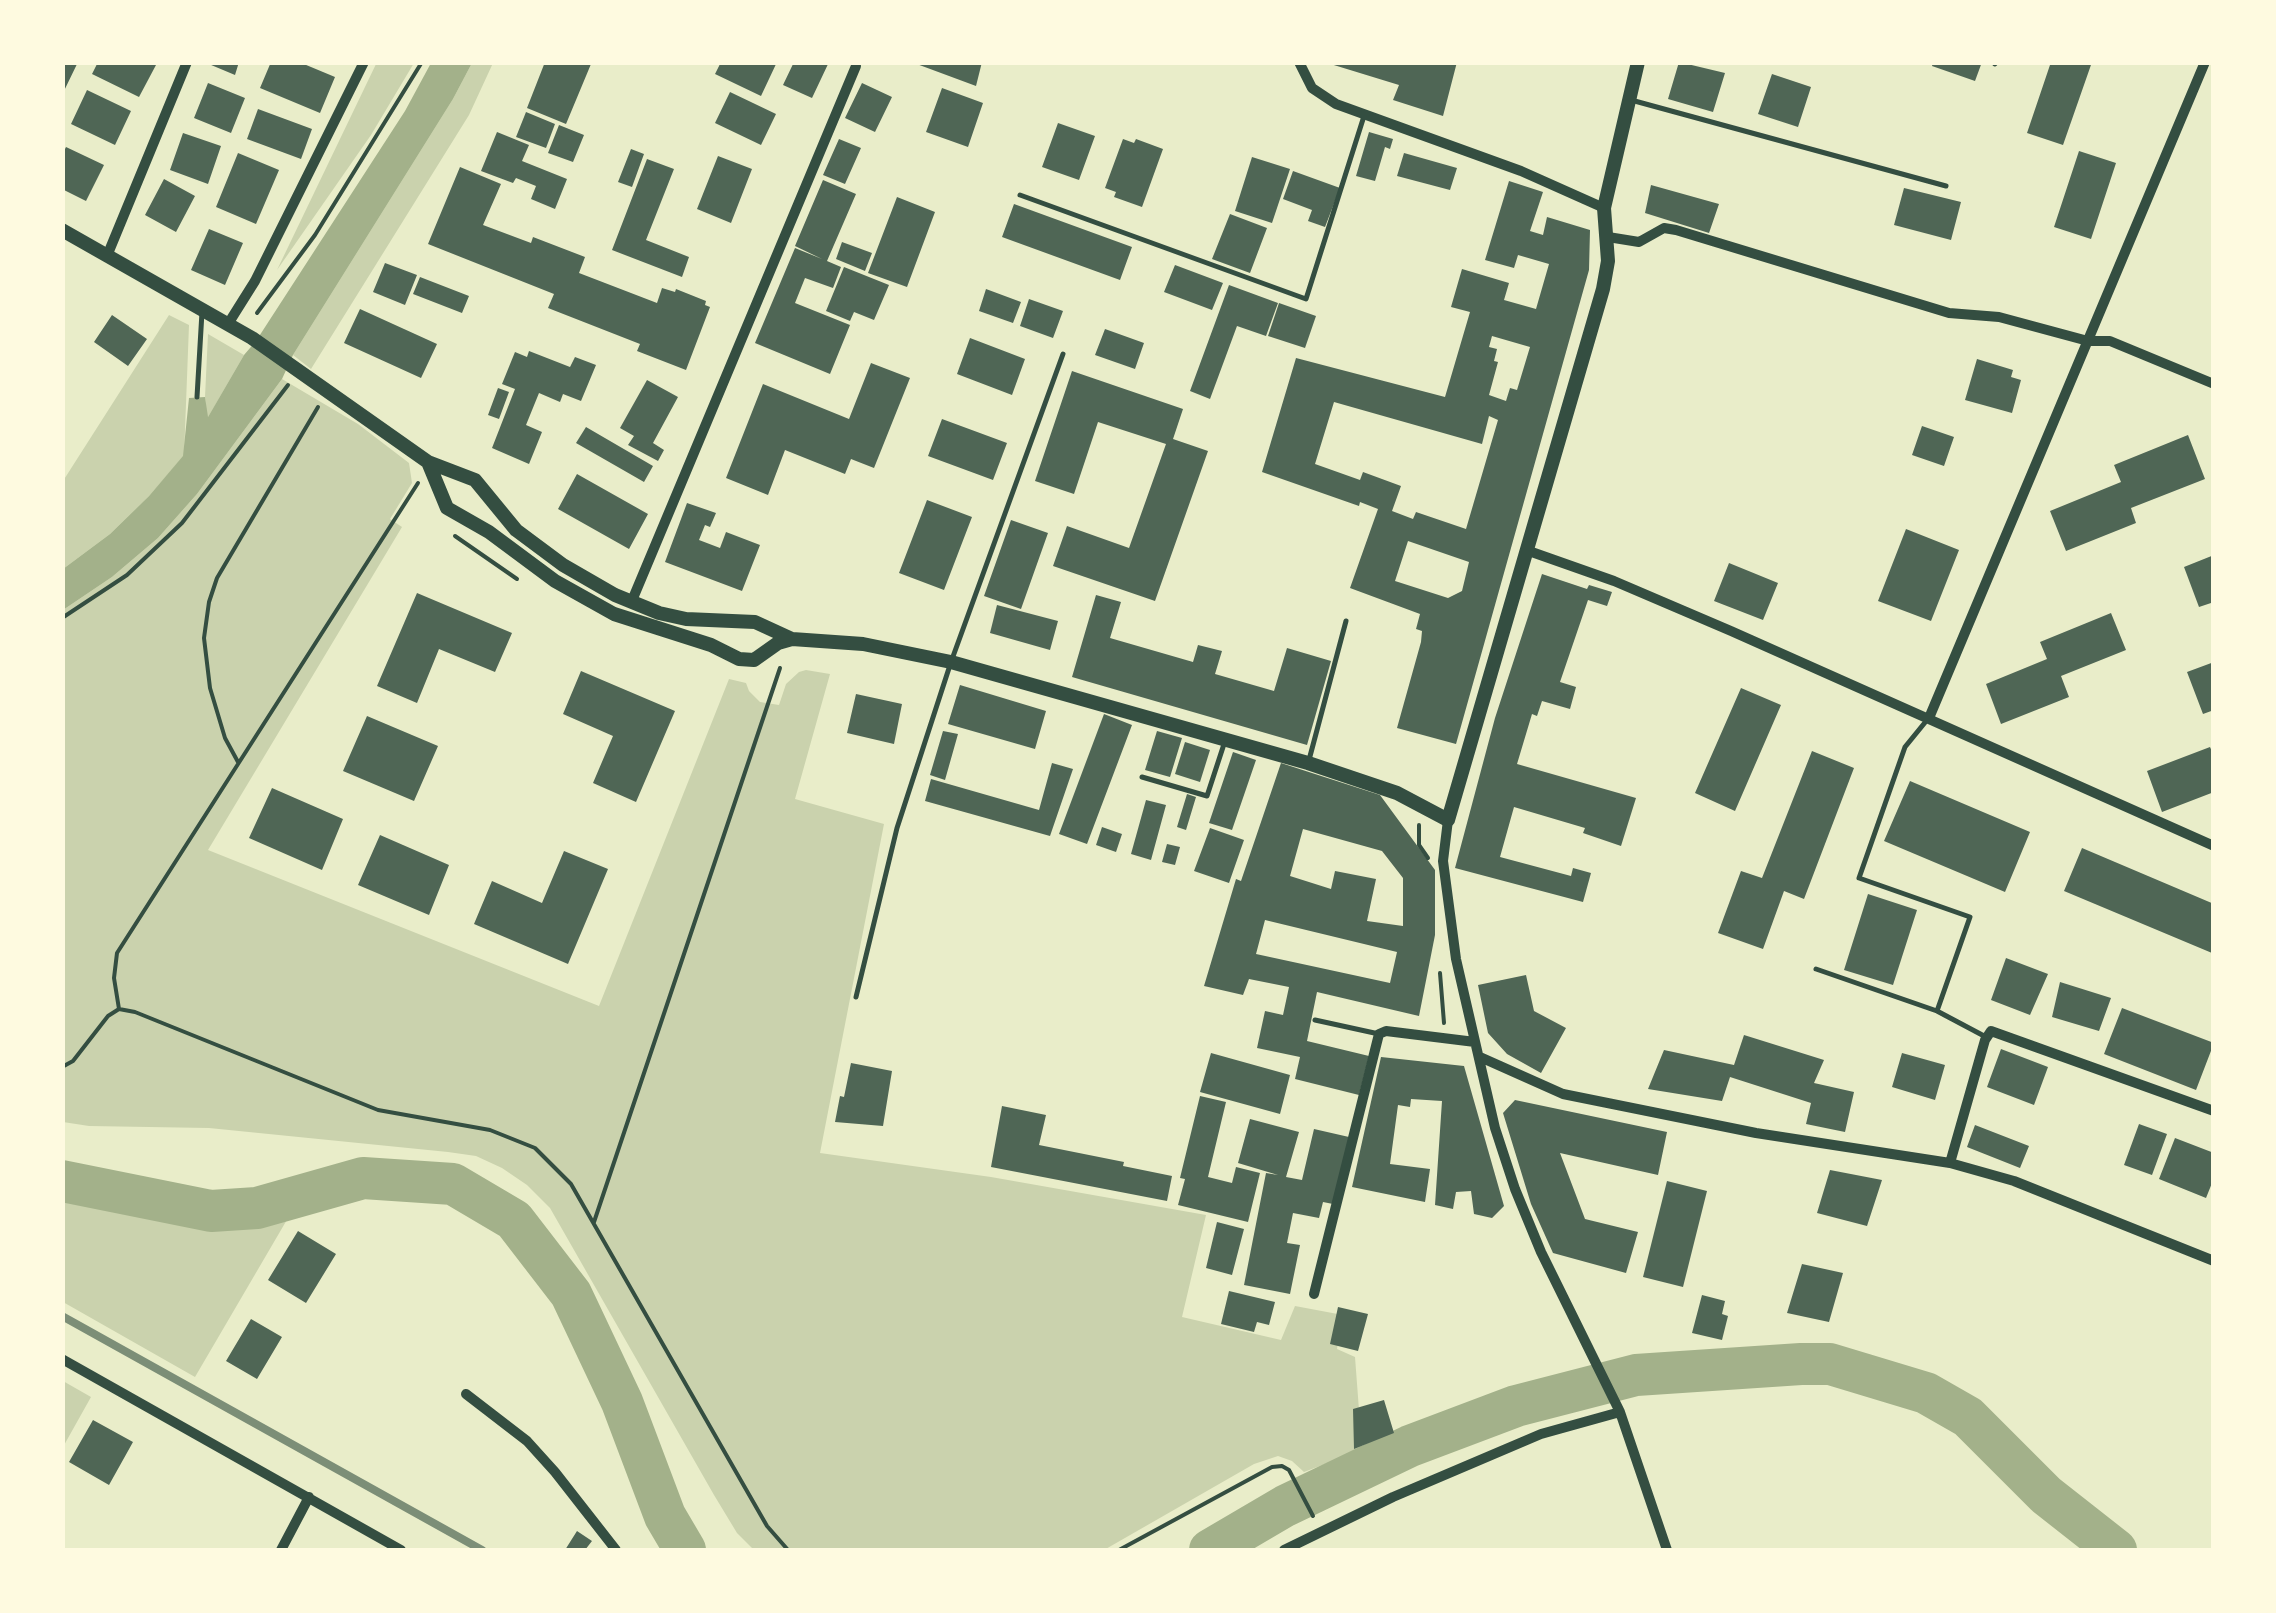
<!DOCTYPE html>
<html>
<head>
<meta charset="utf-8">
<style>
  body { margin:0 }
  #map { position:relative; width:2276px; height:1613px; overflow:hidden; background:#e9edc9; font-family:"Titillium Web",sans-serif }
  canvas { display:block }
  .frame { position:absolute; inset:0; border:65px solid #fefae0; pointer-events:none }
</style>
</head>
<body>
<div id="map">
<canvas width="2276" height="1613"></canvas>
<div class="frame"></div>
</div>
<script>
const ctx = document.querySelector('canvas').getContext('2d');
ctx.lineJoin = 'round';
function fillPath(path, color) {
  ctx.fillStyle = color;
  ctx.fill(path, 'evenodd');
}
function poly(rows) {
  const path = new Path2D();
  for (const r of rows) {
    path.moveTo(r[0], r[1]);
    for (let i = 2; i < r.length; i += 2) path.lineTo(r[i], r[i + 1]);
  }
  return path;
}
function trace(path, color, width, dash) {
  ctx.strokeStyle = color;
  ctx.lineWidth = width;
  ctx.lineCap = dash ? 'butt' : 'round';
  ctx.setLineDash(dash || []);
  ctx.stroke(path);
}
fillPath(poly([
  [377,62,414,63,371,135,277,270],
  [472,63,493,63,469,115,311,369,293,355,453,99],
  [169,315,189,325,184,456,149,496,110,534,63,569,63,481],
  [208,334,244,355,207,419,205,397],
  [282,379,358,424,409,463,412,483,390,519,402,527,208,850,599,1006,729,679,746,683,749,691,760,702,779,705,786,684,799,672,806,670,830,674,795,799,884,824,820,1153,991,1177,1206,1215,1182,1317,1281,1340,1295,1306,1343,1315,1337,1349,1355,1357,1362,1450,1304,1472,1292,1461,1278,1456,1254,1464,1104,1550,754,1550,737,1533,714,1495,550,1208,527,1185,502,1168,476,1156,448,1152,209,1128,89,1126,63,1122,63,610,112,577,158,538,197,494],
  [63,1193,151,1212,217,1220,288,1218,195,1377,63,1302],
  [63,1381,91,1397,63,1447]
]), '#cad2ad');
fillPath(poly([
  [431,63,472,63,453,99,293,355,282,379,197,494,158,538,112,577,63,610,63,569,110,534,149,496,183,456,189,398,205,397,208,417,244,355,256,341,405,111]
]), '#a3b18a');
trace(poly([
  [62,1181,211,1211,257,1208,363,1178,453,1184,514,1220,571,1294,622,1402,665,1516,685,1550],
  [1210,1550,1285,1506,1410,1446,1516,1406,1636,1375,1801,1364,1830,1364,1926,1393,1968,1417,2046,1495,2116,1550]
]), '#a3b18a', 42);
fillPath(poly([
  [62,62,78,62,62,95],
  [98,62,151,62,156,65,139,97,92,74],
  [204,62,239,62,235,75],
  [271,62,299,62,335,77,320,113,260,88],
  [545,62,591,64,566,124,527,108],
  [721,62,777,62,761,96,715,74],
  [794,62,829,62,812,98,783,85],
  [982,62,976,86,914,63,914,62],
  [1324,62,1457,62,1443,116,1393,100,1399,85],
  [1679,62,1725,73,1713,112,1668,99],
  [1933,62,1982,62,1975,81,1932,66],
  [2051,62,2092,62,2063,145,2027,133],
  [1772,74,1811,87,1798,127,1758,114],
  [208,83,245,98,231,133,194,118],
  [862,83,892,97,875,132,845,118],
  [942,88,983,103,968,147,926,132],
  [87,90,131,111,115,145,71,124],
  [730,92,776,114,761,145,715,123],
  [258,109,312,129,301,159,247,139],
  [526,112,555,124,546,148,516,137],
  [1058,123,1095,136,1079,180,1042,167],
  [559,125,584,135,573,162,548,153],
  [497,132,529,145,522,161,567,179,555,209,531,199,536,186,516,178,513,183,481,171],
  [1369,132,1393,139,1390,149,1385,147,1375,181,1356,176],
  [183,133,221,146,208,184,170,170],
  [839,139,861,148,845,184,823,175],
  [1123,139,1134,143,1136,139,1163,149,1142,207,1114,197,1116,192,1105,188],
  [66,147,104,165,86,201,62,189,62,155],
  [631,149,644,154,632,187,618,182],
  [2079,151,2116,163,2091,239,2054,227],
  [238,153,279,170,256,224,216,207],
  [1404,153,1457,168,1450,190,1397,176],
  [718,156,752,169,731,223,697,209],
  [1252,157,1290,169,1272,223,1235,211],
  [647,159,674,169,646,240,689,257,682,277,612,250],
  [460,167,501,184,483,225,531,243,533,237,585,257,579,273,657,303,662,288,675,292,676,289,706,301,705,305,710,307,686,370,637,351,640,344,548,308,554,294,428,244],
  [1293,171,1340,188,1325,227,1308,221,1312,210,1283,199],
  [164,179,195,196,176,232,145,215],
  [823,180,856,194,827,261,841,267,833,288,805,278,795,303,850,325,830,374,755,343,795,248,822,259,795,246],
  [1509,181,1543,192,1530,231,1543,235,1547,217,1590,230,1589,270,1456,744,1397,728,1421,642,1422,631,1416,629,1420,614,1350,588,1378,509,1360,502,1359,506,1262,472,1296,358,1445,397,1470,312,1451,307,1462,269,1509,283,1504,300,1536,309,1549,264,1518,255,1514,268,1485,260],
  [1492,336,1530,347,1517,390,1510,388,1506,401,1489,395,1498,362,1494,361,1497,349,1489,347],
  [1334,402,1482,444,1489,416,1498,420,1466,529,1416,512,1413,519,1392,511,1401,486,1363,472,1360,480,1315,464],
  [1408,541,1469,562,1462,591,1448,598,1395,581],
  [1651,185,1719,204,1709,233,1645,213],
  [1904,188,1961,202,1951,240,1894,225],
  [897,197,935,212,907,287,868,273],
  [1014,204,1132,247,1120,280,1002,237],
  [1230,214,1267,228,1250,273,1212,259],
  [209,229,243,243,225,285,191,270],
  [842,242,872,253,865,271,836,259],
  [385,263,417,275,405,305,373,292],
  [1175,265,1223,283,1212,310,1164,292],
  [844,267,889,285,874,320,854,312,850,321,826,311],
  [420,277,469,296,462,313,413,294],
  [1229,285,1278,303,1266,336,1237,326,1210,399,1190,391],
  [986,289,1021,302,1013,323,979,311],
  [1029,299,1063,311,1053,338,1020,326],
  [1279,303,1316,316,1305,348,1268,336],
  [360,309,437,344,421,378,344,343],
  [112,315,147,339,128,366,94,342],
  [1105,329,1144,343,1135,369,1095,355],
  [970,338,1025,359,1012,395,957,374],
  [529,351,570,367,575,357,596,365,581,401,563,394,560,402,539,393,526,425,542,432,529,464,492,448,515,389,502,384,515,352,527,357],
  [1977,359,2013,370,2011,377,2021,380,2012,413,1965,400],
  [871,363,910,378,874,468,851,459,845,474,785,450,768,495,726,478,763,384,849,419],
  [1072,371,1183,409,1173,439,1208,451,1155,601,1053,566,1067,526,1129,548,1166,444,1098,422,1074,494,1035,481],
  [647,380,678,397,653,443,664,450,658,461,628,445,634,436,620,428],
  [498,388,509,392,499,419,488,415],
  [942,419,1007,443,993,480,928,456],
  [1922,426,1954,437,1944,466,1912,455],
  [586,427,653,466,644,482,576,443],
  [2188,435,2205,479,2131,508,2136,523,2066,551,2050,511,2121,482,2114,465],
  [577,474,648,514,629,549,558,509],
  [927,500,972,517,944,590,899,573],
  [687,503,716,513,710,527,705,525,699,540,720,548,726,532,760,545,742,591,665,562],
  [1011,520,1048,533,1021,609,984,596],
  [1906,529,1959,550,1931,621,1878,601],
  [2214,555,2214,602,2199,607,2184,567],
  [1729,563,1778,583,1763,620,1714,601],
  [1542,574,1587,589,1589,585,1612,592,1607,606,1588,600,1560,682,1576,687,1570,709,1542,701,1537,716,1532,714,1517,764,1636,798,1621,846,1583,833,1585,828,1514,807,1500,857,1571,876,1573,868,1591,873,1583,902,1455,868,1495,718],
  [417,593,512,633,495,672,439,649,417,703,377,686],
  [1096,595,1121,602,1110,638,1193,662,1198,645,1222,651,1215,674,1274,691,1287,648,1331,661,1307,745,1072,677],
  [997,605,1058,621,1050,650,990,633],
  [2111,613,2126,650,2061,676,2069,697,2001,724,1986,684,2047,659,2040,642],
  [2214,662,2214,710,2203,714,2187,672],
  [581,671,675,711,636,802,593,783,613,736,563,714],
  [960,685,1046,711,1035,749,948,724],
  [1741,688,1781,705,1735,811,1695,793],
  [856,694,902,704,894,744,847,733],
  [1104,714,1132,725,1087,844,1059,834],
  [367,716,438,746,414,801,343,771],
  [943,731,958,734,945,780,930,775],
  [1157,731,1182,738,1170,777,1145,770],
  [1185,742,1210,750,1200,782,1175,774],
  [2210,747,2214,756,2214,792,2162,812,2147,771],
  [1812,751,1854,768,1804,899,1784,891,1763,949,1718,933,1741,871,1762,878],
  [1233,752,1256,760,1232,830,1209,823],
  [1052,763,1073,769,1050,836,925,801,931,779,1039,810],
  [1281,763,1380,795,1435,870,1435,935,1419,1016,1317,992,1307,1041,1369,1056,1359,1095,1295,1079,1300,1057,1257,1048,1265,1011,1283,1015,1289,987,1249,979,1243,995,1204,986,1236,879,1241,881],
  [1303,829,1382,851,1403,878,1403,926,1367,921,1376,879,1335,871,1331,889,1290,876],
  [1265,920,1397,952,1390,983,1256,954],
  [1910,781,2030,832,2005,892,1884,841],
  [272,788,343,819,322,870,249,838],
  [1187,794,1196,797,1186,830,1177,827],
  [1146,800,1166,805,1151,860,1131,854],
  [1102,827,1122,834,1116,852,1096,845],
  [1210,828,1244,840,1229,883,1194,871],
  [380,835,449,865,429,915,358,885],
  [1167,844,1180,847,1175,865,1162,862],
  [2082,848,2214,904,2212,953,2064,891],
  [564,851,608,869,568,964,474,924,492,881,542,903],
  [1868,894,1917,910,1893,985,1844,970],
  [2006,958,2048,974,2030,1015,1991,1000],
  [1526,975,1534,1011,1566,1028,1541,1073,1507,1054,1488,1033,1478,985],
  [2060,982,2111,998,2099,1031,2052,1017],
  [2122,1008,2214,1043,2196,1090,2104,1054],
  [1744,1035,1824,1060,1814,1083,1854,1092,1845,1132,1806,1124,1811,1103,1730,1077,1722,1101,1648,1089,1664,1050,1734,1065],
  [2001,1049,2048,1067,2034,1105,1987,1087],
  [1211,1053,1290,1075,1280,1114,1200,1092],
  [1902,1053,1945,1065,1935,1100,1892,1087],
  [1381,1057,1464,1066,1504,1206,1492,1218,1474,1214,1471,1191,1456,1192,1453,1209,1435,1205,1442,1101,1411,1099,1410,1107,1398,1105,1390,1164,1430,1169,1425,1202,1352,1187],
  [851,1063,892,1071,883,1126,835,1122,840,1096,844,1097],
  [1200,1096,1226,1102,1208,1177,1232,1183,1236,1167,1260,1173,1248,1222,1178,1205,1185,1179,1180,1178],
  [1515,1100,1667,1132,1658,1175,1560,1153,1585,1219,1638,1232,1626,1273,1553,1253,1531,1204,1503,1113],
  [1002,1106,1046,1115,1039,1145,1124,1162,1123,1166,1172,1176,1167,1201,991,1167],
  [1250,1119,1299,1132,1286,1177,1302,1180,1314,1129,1349,1137,1333,1204,1323,1202,1319,1218,1293,1213,1287,1243,1300,1245,1290,1294,1244,1285,1266,1173,1278,1175,1238,1163],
  [2139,1124,2167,1134,2152,1175,2124,1165],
  [1975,1125,2029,1146,2020,1168,1967,1147],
  [2175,1138,2214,1153,2214,1178,2206,1198,2159,1179],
  [1830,1170,1882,1180,1867,1226,1817,1213],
  [1667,1181,1707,1191,1683,1287,1643,1277],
  [1217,1222,1244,1229,1232,1275,1206,1268],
  [298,1231,336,1254,306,1303,268,1280],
  [1802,1264,1843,1273,1829,1322,1787,1313],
  [1229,1291,1275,1302,1269,1325,1257,1322,1254,1332,1221,1324],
  [1702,1295,1725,1301,1722,1314,1728,1316,1722,1340,1692,1333],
  [1338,1307,1368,1314,1358,1351,1330,1344],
  [251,1319,282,1337,257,1379,226,1361],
  [1384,1400,1394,1433,1354,1449,1353,1409],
  [93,1420,133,1442,109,1485,69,1462],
  [577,1531,592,1541,585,1550,565,1550]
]), '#4f6655');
trace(poly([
  [257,313,315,235,422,62],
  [455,536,517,579],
  [62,618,127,575,182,523,288,385],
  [238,762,225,738,210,688,204,638,209,602,217,578,318,407],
  [1419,825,1419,845,1428,858],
  [1440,973,1444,1023],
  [119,1009,114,978,117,953,418,483],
  [62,1067,73,1061,108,1016,119,1009,135,1012,378,1110,490,1130,535,1148,571,1184,767,1526,788,1550],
  [594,1222,780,668],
  [1119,1550,1272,1467,1282,1466,1289,1470,1313,1516]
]), '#344e41', 4);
trace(poly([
  [1995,64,1996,62],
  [1631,100,1946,186],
  [1020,195,1306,299,1364,116],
  [197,397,202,312],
  [1309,760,1346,621],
  [1142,777,1207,796,1225,741],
  [1816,969,1937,1011,1970,917,1859,878,1905,747,1927,720],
  [856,997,897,828,951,662,1063,354],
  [1937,1011,1986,1037],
  [1315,1020,1379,1034]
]), '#344e41', 5);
trace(poly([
  [1299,62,1312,88,1336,104,1521,171,1604,208],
  [1608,237,1639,242,1664,228,1676,230,1949,313,1999,317,2088,341,2110,341,2214,384],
  [107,256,187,62],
  [228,324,255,281,364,62],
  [1526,550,1614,581,1731,631,2214,846],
  [631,603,856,66],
  [1929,718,2205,62],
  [1448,820,1443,861,1456,959,1495,1128,1515,1189,1541,1252,1620,1412,1667,1550],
  [1480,1057,1563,1094,1756,1133,1950,1163,2014,1181,2214,1261],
  [1950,1163,1985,1040,1991,1031,2214,1111],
  [1314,1294,1379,1034,1386,1031,1475,1042],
  [62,1359,401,1550],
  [466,1394,527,1441,555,1472,616,1550],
  [281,1550,309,1497],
  [1284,1550,1393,1497,1541,1434,1620,1412]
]), '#344e41', 10);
trace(poly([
  [62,230,252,338,428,462,475,480,516,530,563,565,615,595,659,613,686,619,755,622,792,639],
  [428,462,447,508,489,532,555,581,614,614,711,645,739,659,754,660,778,643,792,639,863,644,951,662,1308,763,1397,793,1448,820,1603,289,1608,261,1604,208,1638,62]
]), '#344e41', 14);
trace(poly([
  [62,1316,482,1550]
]), '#7c8e77', 8);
</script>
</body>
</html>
